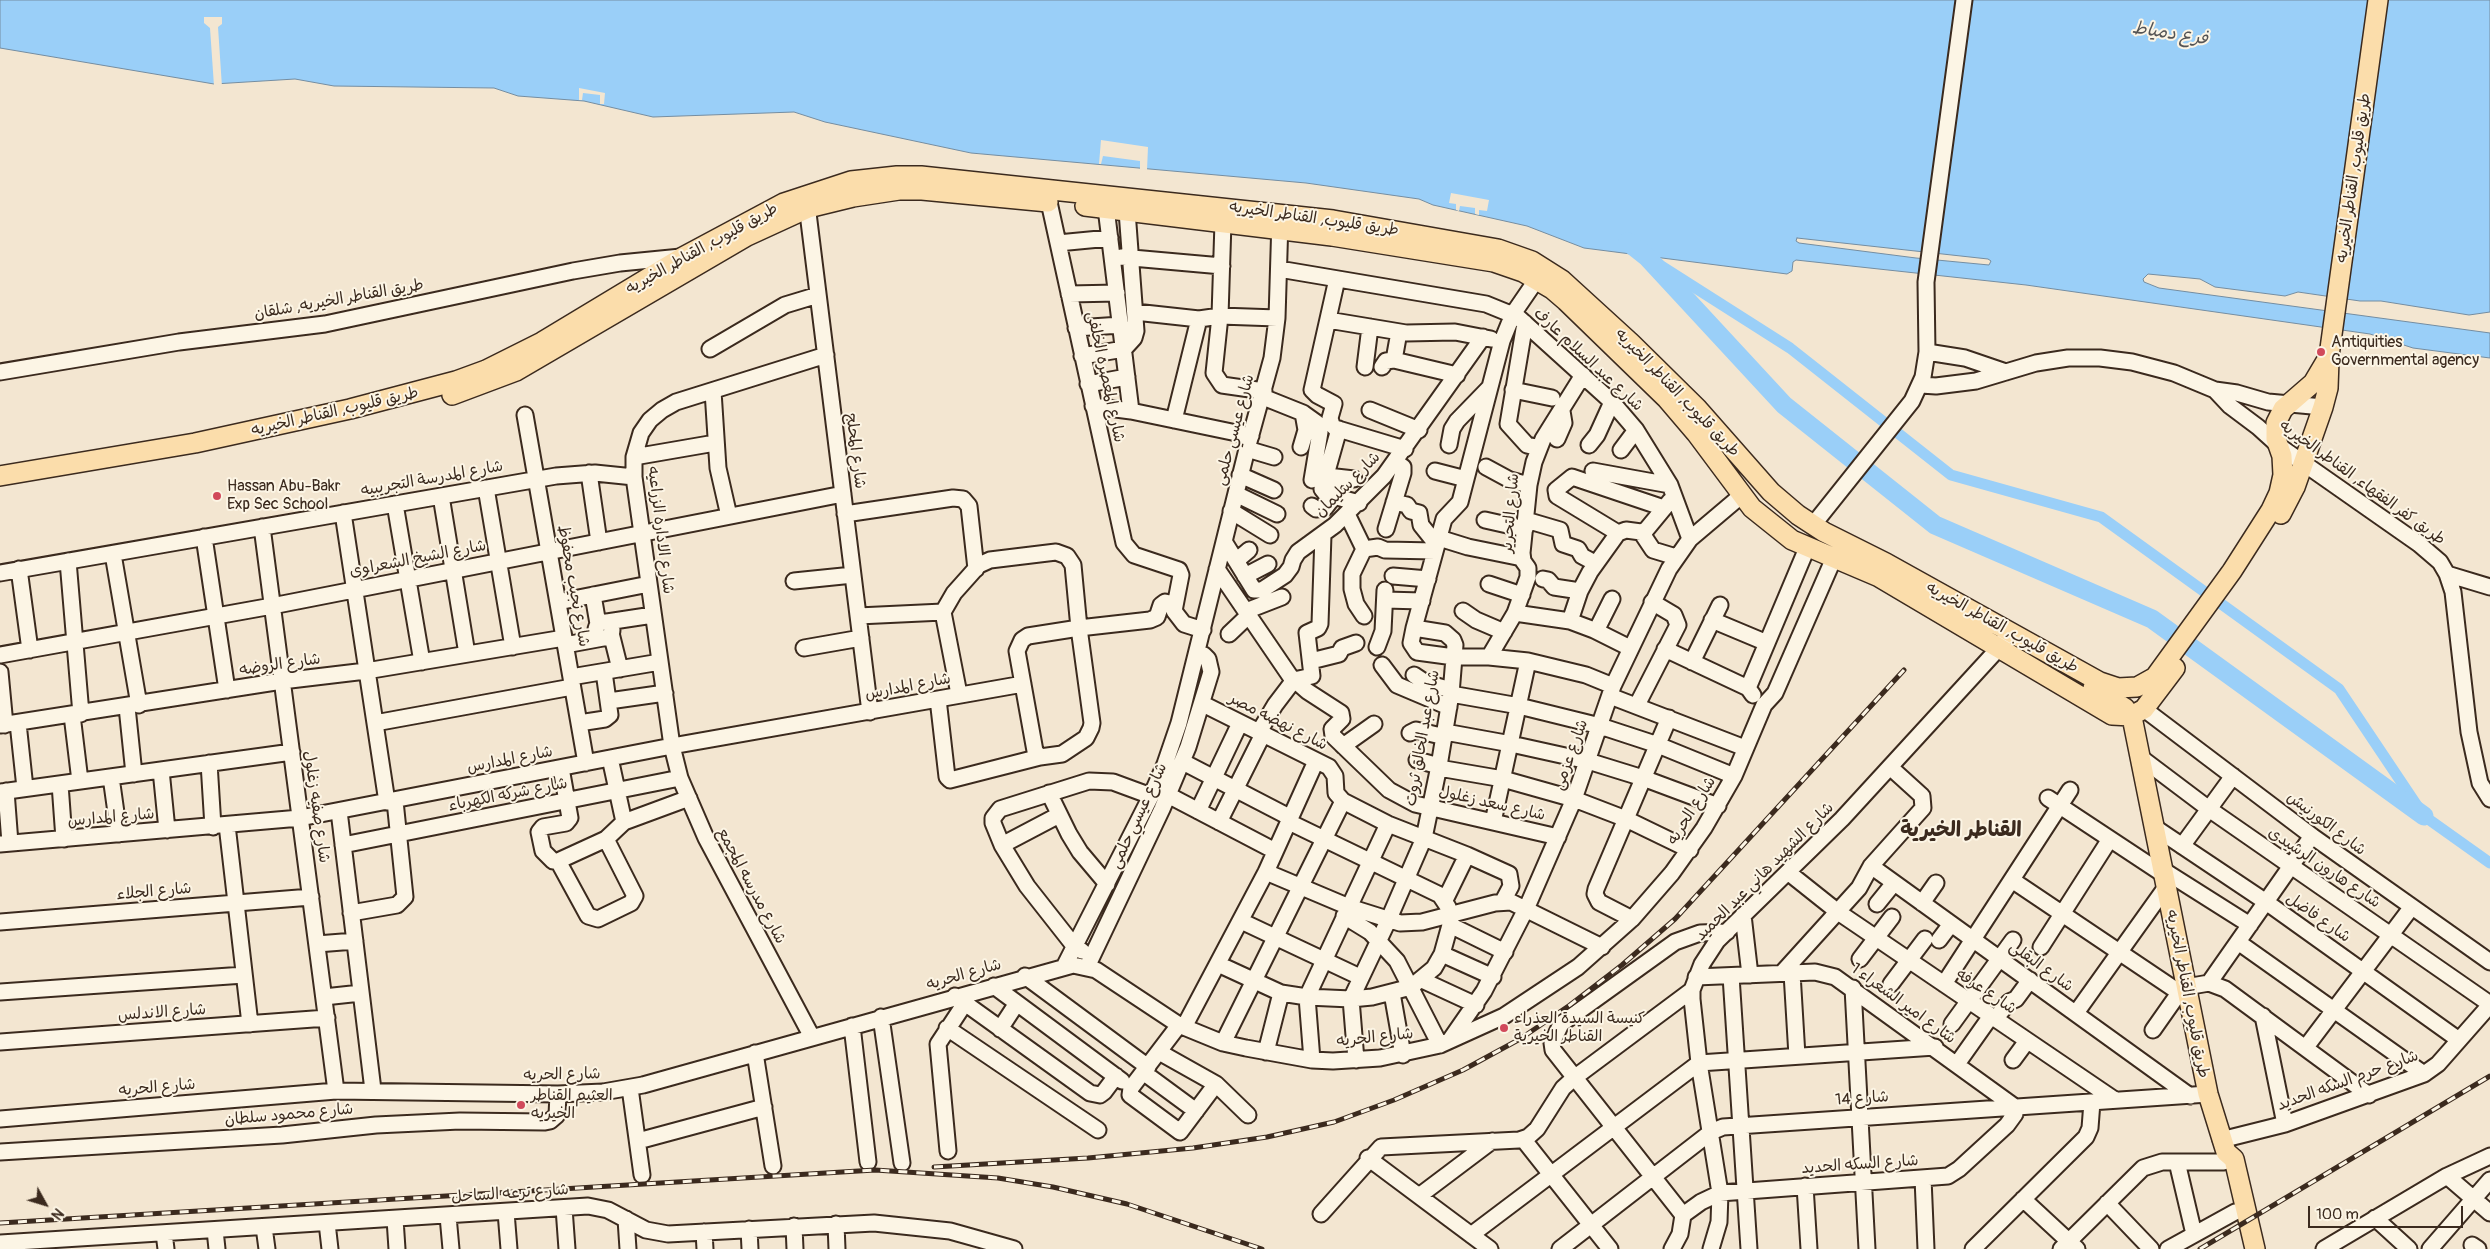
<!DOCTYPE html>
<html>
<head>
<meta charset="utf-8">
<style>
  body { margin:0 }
  #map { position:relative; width:2490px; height:1249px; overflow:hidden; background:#f3e6d1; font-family:Pangolin,sans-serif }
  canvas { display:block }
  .north { position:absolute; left:20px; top:1179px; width:50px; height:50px; -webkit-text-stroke:4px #fcf5e5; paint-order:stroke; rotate:129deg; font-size:14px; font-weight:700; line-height:20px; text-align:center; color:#3b2a1e }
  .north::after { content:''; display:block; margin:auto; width:18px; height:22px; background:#3b2a1e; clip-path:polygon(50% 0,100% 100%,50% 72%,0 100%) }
  .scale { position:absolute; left:2308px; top:1206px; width:155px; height:22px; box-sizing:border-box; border:2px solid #3b2a1e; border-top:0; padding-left:6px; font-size:15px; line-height:18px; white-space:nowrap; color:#3b2a1e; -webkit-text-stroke:4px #fcf5e5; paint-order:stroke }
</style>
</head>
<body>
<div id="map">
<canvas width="2490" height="1249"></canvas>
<div class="north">N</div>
<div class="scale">100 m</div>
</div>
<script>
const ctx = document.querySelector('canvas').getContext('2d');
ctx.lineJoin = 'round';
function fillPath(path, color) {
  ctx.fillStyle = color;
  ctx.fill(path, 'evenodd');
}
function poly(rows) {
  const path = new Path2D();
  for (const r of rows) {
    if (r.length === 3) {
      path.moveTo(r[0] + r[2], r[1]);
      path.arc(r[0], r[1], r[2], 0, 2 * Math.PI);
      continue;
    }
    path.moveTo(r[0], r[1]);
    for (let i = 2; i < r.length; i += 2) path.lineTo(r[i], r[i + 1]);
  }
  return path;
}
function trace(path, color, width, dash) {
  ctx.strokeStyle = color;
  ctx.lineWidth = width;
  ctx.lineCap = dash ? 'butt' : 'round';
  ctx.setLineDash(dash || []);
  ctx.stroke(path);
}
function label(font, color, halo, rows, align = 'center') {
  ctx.font = font + ' Pangolin,"Playpen Sans Arabic",sans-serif';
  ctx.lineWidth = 4;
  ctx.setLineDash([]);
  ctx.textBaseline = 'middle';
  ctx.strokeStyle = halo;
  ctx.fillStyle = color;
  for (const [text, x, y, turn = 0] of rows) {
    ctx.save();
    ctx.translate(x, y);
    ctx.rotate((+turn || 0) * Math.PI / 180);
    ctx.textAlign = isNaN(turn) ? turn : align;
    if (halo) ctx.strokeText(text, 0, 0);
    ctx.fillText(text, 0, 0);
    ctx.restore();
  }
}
const water = poly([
  [0,0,2490,0,2490,312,2469,315,2381,301,2360,301,2298,292,2285,296,2215,287,2200,279,2148,274,2143,279,2144,282,2159,288,2490,333,2490,358,2413,348,2370,334,2026,285,1796,260,1793,262,1792,271,1787,274,1584,248,1527,226,1433,205,1419,199,1306,183,971,153,825,122,794,112,653,117,584,101,518,96,494,88,334,86,295,79,214,84,0,48,0,0],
  [1797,238,1988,259,1991,261,1989,265,1916,258,1799,243,1796,241,1797,238]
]);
fillPath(water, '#9acff8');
trace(water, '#748da1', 1);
fillPath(poly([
  [204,17,222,17,222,24,218,27,222,87,214,86,210,28,204,23],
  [579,88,605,93,604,104,600,104,600,95,583,93,582,100,579,100],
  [1101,140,1148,147,1147,170,1140,169,1140,161,1103,156,1101,164,1099,164],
  [1451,193,1489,200,1487,211,1479,210,1479,215,1475,214,1475,208,1460,206,1459,211,1456,210,1456,204,1449,203]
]), '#f3e6d1');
trace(poly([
  [1647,257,1790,348,1951,475,2101,517,2339,689,2424,816,2490,863]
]), '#9acff8', 11);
trace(poly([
  [1628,242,1647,257,1784,405,1935,525,2152,619,2424,816]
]), '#9acff8', 19);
const minor = poly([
  [806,197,870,712],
  [1049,202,1124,543,1134,555,1179,570,1181,575,1174,611,1184,624,1203,630],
  [1106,208,1131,411],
  [1223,222,1220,316,1214,373,1222,385,1264,391],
  [1058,243,1110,238],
  [1121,257,1222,266],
  [1279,269,1486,304,1518,317,1612,402,1636,430,1670,485,1690,539],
  [1337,279,1312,390,1317,395,1334,404,1330,418,1332,425,1335,428,1405,449],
  [1069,294,1117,293],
  [1135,312,1199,319,1220,316,1277,318],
  [1328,320,1406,333,1455,332,1491,339],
  [1525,323,1508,424,1527,445,1539,448],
  [1076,328,1121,325],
  [710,349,785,305,818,295],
  [1927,352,1965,358,2006,372],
  [1082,356,1124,349,1134,338,1136,331,1127,211],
  [1394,360,1399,332],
  [1365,367,1370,327],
  [1382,367,1386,361,1394,360,1457,375],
  [0,372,179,342,325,324,573,271,620,263,681,257],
  [1088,384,1127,377],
  [1921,385,1936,386,1976,381,2036,363,2068,358,2100,358,2132,362,2174,373,2215,390,2237,393,2268,402,2323,407],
  [1513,390,1552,398],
  [2215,390,2230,406,2258,427,2279,446,2419,544,2440,562,2447,574,2453,592,2469,732,2480,783,2490,799],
  [713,391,718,468,729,516],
  [1263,397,1303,413,1317,423,1320,432,1312,480],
  [1093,406,1131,411,1251,436],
  [1370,410,1419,430],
  [525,415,586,763],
  [1174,420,1199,319],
  [1339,429,1322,489,1326,494,1359,503],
  [1557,439,1564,423,1562,411],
  [1449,445,1452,429,1457,421,1489,388],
  [1589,445,1597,435,1612,402],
  [1301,447,1306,430,1303,413],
  [1247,449,1274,457],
  [1621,450,1636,430],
  [634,457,715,443],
  [1486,467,1510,480,1529,485],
  [1435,471,1466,479],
  [1593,471,1670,485],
  [589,473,599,542],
  [1240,475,1274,490],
  [486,488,513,647],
  [1236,494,1277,514],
  [1330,495,1336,477,1354,479],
  [441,496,467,654],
  [1394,502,1407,505,1411,511,1419,513,1421,525,1437,545],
  [395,504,422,662],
  [1312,506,1316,509,1325,508,1334,496],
  [1231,511,1270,535],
  [343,513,387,802],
  [845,514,953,498,963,499,969,506,976,569],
  [1347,514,1364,549,1378,547,1385,550,1435,551],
  [1485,520,1525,529],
  [1526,520,1560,530,1563,544,1578,549,1582,556,1595,563],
  [1813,525,1912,401,1923,377,1927,352,1926,282,1964,0],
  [262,527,336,1091],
  [1386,529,1403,473,1403,467,1396,462],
  [1641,532,1653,550,1676,557],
  [1618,533,1557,496,1556,490,1572,477,1664,508],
  [204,537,227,690],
  [1439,538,1468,547,1522,558],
  [1225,543,1254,590,1262,590,1285,575,1291,567,1293,560,1298,552,1335,525,1384,476,1483,337],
  [113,554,139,705],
  [68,561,81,714],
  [1236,561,1249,550],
  [19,569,30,650],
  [1217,569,1290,676,1307,691,1341,713,1342,719,1332,729,1333,736,1389,790,1415,804,1558,837],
  [0,573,556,476,595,473,634,477],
  [2447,574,2490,587],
  [1245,576,1268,564],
  [1393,576,1428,579],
  [1543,579,1548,580,1554,587,1580,591],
  [794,581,853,575],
  [1489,584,1522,595],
  [593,595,598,624],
  [1385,600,1422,601],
  [558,602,649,584],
  [1246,611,1282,597],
  [1463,611,1476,620,1504,632],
  [1515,613,1570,621,1594,630,1630,648],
  [858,616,943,612],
  [1364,616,1356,604,1352,589,1352,574,1364,549],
  [1712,620,1767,643],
  [1570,621,1580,591,1590,572,1618,533,1626,530,1641,532,1646,530,1670,501],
  [604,630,8],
  [607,622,653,615],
  [1414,628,1411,643,1417,652,1454,657,1489,657,1528,661,1586,675,1613,686],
  [1596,631,1612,599],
  [611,633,620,669],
  [1229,634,1249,615],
  [565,645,603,638],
  [1377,647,1383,631,1385,590],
  [804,648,861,638],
  [1665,649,1748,688,1753,695],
  [0,655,272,606,843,494],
  [1489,657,1515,613,1528,577,1528,568,1523,561,1522,553,1529,485,1534,462,1543,439,1583,375],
  [1311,661,1339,654,1342,648,1356,643],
  [1692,662,1720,605],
  [1382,665,1397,685,1449,707],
  [0,672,5,725],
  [1414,675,1426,683,1451,690],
  [571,677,660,662],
  [1748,688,1807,548],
  [959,694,943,612,954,593,979,565,990,560,1056,552,1067,556,1073,565,1079,628,1092,723,1091,728,1086,738,1062,754,1040,757,1035,751,1017,651,1022,640,1028,636,1079,628,1150,620,1157,617,1161,605,1165,602,1174,604],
  [1451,694,1519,706,1600,726,1658,745,1734,776],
  [1610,696,1745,748],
  [938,699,947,777,950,780,1040,757],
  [609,701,665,693],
  [1203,704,1329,767,1335,776,1336,793,1343,801,1388,824,1467,855,1509,874,1511,886,1503,901],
  [1637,705,1678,625,1674,615,1652,602],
  [127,707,134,774],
  [2144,709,2312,836,2490,962],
  [72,715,80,781],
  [18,723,25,788],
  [375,723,572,687],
  [579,723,605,719,610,715,604,672],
  [0,725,282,681,366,671,564,638],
  [1259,732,1275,705,1294,680,1312,676,1307,633,1318,628,1320,624,1323,535],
  [1445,732,1511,744,1588,761,1643,778,1718,806],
  [1410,733,1416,730,1445,737],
  [1343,746,1374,724],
  [2140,757,2209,809,2490,1004],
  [610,758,624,822],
  [1417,760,1439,766],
  [1183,762,1291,818],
  [209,763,213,827],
  [561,768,570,818,566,823,543,827,539,832,543,851,553,861,558,861,606,839,624,822,689,798],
  [1439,768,1503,779,1574,799,1626,819,1690,850],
  [161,770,167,830],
  [111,777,119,834],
  [60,784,64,839],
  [6,791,10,843],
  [0,792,292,752],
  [1049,793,1069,834,1080,852,1107,884],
  [1168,795,1275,851],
  [2048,798,2163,874],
  [339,811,373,1090],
  [1198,811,1240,723],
  [1219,822,1263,734],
  [1493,822,1528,661],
  [227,825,250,1024],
  [2154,827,2266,902,2459,1040],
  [0,844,300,818,672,746,1023,684],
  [343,845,680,778],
  [1002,845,1059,815],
  [2182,846,2233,776],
  [558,861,588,916,598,919,631,903,635,896,606,839],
  [1871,866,2190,1096],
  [2163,870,2250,925],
  [1266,872,1349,907,1400,923,1422,922,1495,903,1511,902,1602,947],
  [1789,873,1838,912,2115,1100],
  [2012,880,2189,999],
  [1445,900,1467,855],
  [1922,903,1936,883],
  [1877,904,1894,883],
  [351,913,397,905,405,897,395,801],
  [1743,915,1750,975],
  [1344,916,1370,932,1397,961,1440,1045],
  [1632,919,1599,902,1595,894,1596,889,1669,718],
  [1241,921,1360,977],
  [0,922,311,897],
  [1450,925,1505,952],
  [1939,940,1951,924],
  [2238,942,2424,1074],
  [317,944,355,941],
  [2041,947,2110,839],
  [1082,951,1075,947,1027,886,1002,845,993,823,993,818,1000,809,1089,781,1113,782,1151,796],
  [1442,954,1493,977],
  [1860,959,1892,917],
  [1218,964,1281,993,1307,997,1351,999,1372,997,1411,987,1434,968,1442,954,1450,925,1448,907,1440,895,1289,822],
  [1065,965,1151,796,1165,764,1179,723,1247,449,1272,358,1277,318,1280,220],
  [1087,967,1162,809,1188,747,1211,672,1208,659,1204,655,1197,653],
  [1782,973,1859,888,1871,866,1923,808,1922,796,1890,767],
  [1792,973,1797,1056],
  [1025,976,1148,1067],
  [1731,976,1749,1249],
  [1422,980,1476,1005],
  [2209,983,2312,836],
  [1891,984,1925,939],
  [1944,984,2070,790],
  [994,986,1122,1081],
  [2186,987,2209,983,2225,989,2369,1095],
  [1853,988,1867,1249],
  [0,992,244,975],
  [1392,993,1403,1055],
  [955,996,1090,1093,1100,1095,1104,1092,1116,1076],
  [324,997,361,993],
  [2076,1013,2166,887],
  [2263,1016,2285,1124],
  [881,1017,902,1163],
  [1995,1019,2009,1002,2016,999,2030,980],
  [1952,1024,2013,940],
  [1179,1025,1131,1088,1130,1095,1180,1132,1216,1084],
  [852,1026,868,1162],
  [1184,1027,1266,872,1316,761],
  [947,1028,1098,1130],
  [1000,1029,1017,1003],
  [2153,1030,2179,993],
  [812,1037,706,838,680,778,672,746,634,477,634,457,641,433,650,420,662,410,676,402,826,355],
  [1450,1040,1484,991,1527,907,1574,799,1613,686,1669,569,1690,539,1742,495],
  [0,1042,327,1018],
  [1223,1043,1343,801],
  [2306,1047,2411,908],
  [1159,1052,1216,1084,1248,1115],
  [1266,1052,1281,993],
  [755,1053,773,1166],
  [1312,1060,1307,997,1388,824],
  [1356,1060,1351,999,1388,921,1424,838,1439,766,1451,694,1455,645,1453,640,1445,633,1414,628,1444,519,1460,502,1502,341,1513,314,1537,279],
  [2013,1060,2027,1041],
  [1957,1064,1991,1016],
  [1143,1072,1196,1111],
  [630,1088,642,1175],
  [0,1119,336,1091,558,1094,603,1092,643,1085,1073,965,1096,970,1179,1025,1223,1043,1246,1048,1312,1060,1333,1061,1380,1058,1440,1045,1504,1016,1578,967,1632,919,1672,873,1704,828,1734,776,1764,705,1775,693,1834,558],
  [1523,1139,1610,1249],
  [2221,1140,2285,1124,2424,1074,2438,1064,2490,1005],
  [638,1141,764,1107],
  [948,1151,938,1044,965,1003],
  [0,1152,282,1135,376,1125,460,1121,545,1122,550,1121,557,1115,558,1094],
  [1368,1158,1490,1249],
  [2177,1162,2194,1234],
  [2447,1176,2490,1213],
  [1923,1178,1926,1249],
  [1805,1186,1809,1249],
  [1419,1196,1492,1141],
  [2023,1199,2077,1249],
  [2107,1203,2151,1249],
  [564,1208,567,1249],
  [506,1212,509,1249],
  [1321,1214,1381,1147,1519,1140,1528,1137,1537,1129,1563,1088,1574,1078,1692,990],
  [1683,1215,1701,1202,1720,1193,1948,1176,1959,1169,2007,1125,2015,1114,2015,1107,1835,977,1815,972,1696,977],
  [1683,1215,1553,1050,1552,1043,1561,1024,1675,942,1700,933,1727,932],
  [448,1216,451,1249],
  [2375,1218,2409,1249],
  [395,1219,397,1249],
  [626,1219,628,1249],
  [327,1223,330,1249],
  [836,1224,837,1249],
  [794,1226,795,1249],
  [264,1227,267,1249],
  [749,1229,750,1249],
  [215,1230,217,1249],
  [704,1232,705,1249],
  [164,1233,166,1249],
  [1471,1235,1699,1063,1935,1047],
  [0,1243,588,1206,608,1210,646,1230,668,1234,874,1223,950,1231,1014,1249],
  [2472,1245,2478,1249],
  [1560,1249,1711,1132,1723,1127,2208,1094],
  [1672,1249,1680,1234,1683,1215],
  [1711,1249,1719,1222,1720,1193,1699,1063,1692,999,1692,990,1702,964,1717,941,1842,819,1998,649,2004,640],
  [1973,1249,2086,1137,2090,1128,2092,1102],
  [2061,1249,2143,1168,2162,1162,2223,1162,2234,1159],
  [2168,1249,2235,1212],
  [2324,1249,2447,1176,2490,1156],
  [2430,1249,2490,1180]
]);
const major = poly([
  [1085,206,1332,236,1494,262,1523,272,1552,289,1566,301,1667,399,1696,433,1752,508,1792,540,1879,577,2112,715,2131,716,2144,709,2175,668],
  [452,395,516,371,747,236,808,208,853,197,899,190,922,190,1048,202],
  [0,476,195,443,350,409,456,381,486,370,542,342,683,257,784,203,851,181,897,176,921,176,1333,220,1498,249,1532,261,1562,280,1631,343,1697,408,1771,492,1798,515,1824,532,1886,563,2100,682,2118,688,2137,687,2155,677,2232,571,2271,510,2279,493,2283,475,2282,456,2276,439,2276,423,2283,409,2313,383,2329,356,2378,0],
  [2281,514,2295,487,2323,407,2328,388,2329,360],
  [2093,688,2125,708,2133,722,2208,1094,2226,1152,2234,1159,2255,1249]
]);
trace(minor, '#3b2a1e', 19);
trace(major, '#3b2a1e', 22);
trace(minor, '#fcf5e5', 15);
trace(major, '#fbddab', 19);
const rail = poly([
  [934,1167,1088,1158,1193,1148,1267,1137,1334,1122,1394,1100,1463,1070,1520,1039,1570,1005,1622,965,1675,919,1904,670],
  [0,1223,875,1170,998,1178,1053,1187,1127,1204,1262,1249],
  [2200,1249,2490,1076]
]);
trace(rail, '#3b2a1e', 5);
trace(rail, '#fcf5e5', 3, [9]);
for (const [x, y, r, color] of [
  [2321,352,5,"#d1495b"],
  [217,496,5,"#d1495b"],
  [1504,1028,5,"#d1495b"],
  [521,1105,5,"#d1495b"]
]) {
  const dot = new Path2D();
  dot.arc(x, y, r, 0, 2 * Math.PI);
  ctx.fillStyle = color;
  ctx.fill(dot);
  trace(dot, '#fcf5e5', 2);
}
label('16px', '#3b2a1e', '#fcf5e5', [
  ["طريق قليوب, القناطر الخيريه",2354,178,-82],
  ["طريق قليوب, القناطر الخيريه",1314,219,8],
  ["طريق قليوب, القناطر الخيريه",702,249,-29],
  ["طريق القناطر الخيريه, شلقان",339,300,-10],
  ["شارع عبد السلام عارف",1588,360,43],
  ["شارع المعصره الخلفى",1105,377,78],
  ["طريق قليوب, القناطر الخيريه",1677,393,46],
  ["طريق قليوب, القناطر الخيريه",335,412,-13],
  ["شارع عيسي حلمى",1235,430,-75],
  ["شارع المحلج",855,451,83],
  ["شارع المدرسة التجريبيه",432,479,-10],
  ["طريق كفر الفقهاء, القناطر الخيريه",2362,483,36],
  ["شارع سليمان",1348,485,-45],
  ["شارع التحرير",1511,513,-85],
  ["شارع الاداره الزراعيه",660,530,83],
  ["شارع الشيخ الشعراوى",418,559,-11],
  ["شارع نجيب محفوظ",573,586,80],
  ["طريق قليوب, القناطر الخيريه",2002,628,29],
  ["شارع الروضه",280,665,-8],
  ["شارع المدارس",908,687,-11],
  ["شارع نهضه مصر",1278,722,27],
  ["شارع عبد الخالق ثروت",1423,738,-80],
  ["شارع عزمى",1571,755,-70],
  ["شارع المدارس",510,760,-11],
  ["شارع شركه الكهرباء",508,795,-11],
  ["شارع سعد زغلول",1492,804,13],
  ["شارع صفيه زغلول",316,807,82],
  ["شارع الحريه",1692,811,-58],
  ["شارع عيسي حلمى",1139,816,-65],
  ["شارع المدارس",111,818,-5],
  ["شارع الكورنيش",2326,824,37],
  ["شارع هارون الرشيدى",2324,868,34],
  ["شارع الشهيد هاني عبد الحميد",1765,872,-45],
  ["شارع مدرسه المجمع",751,886,62],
  ["شارع الجلاء",154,892,-5],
  ["شارع فاضل",2318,918,35],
  ["شارع البقلى",2041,967,36],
  ["شارع الحريه",964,975,-16],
  ["شارع عرفه",1986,992,34],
  ["طريق قليوب, القناطر الخيريه",2187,994,79],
  ["شارع امير الشعراء 1",1903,1004,36],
  ["شارع الاندلس",162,1013,-4],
  ["شارع الحريه",1375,1038,-6],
  ["شارع الحريه",562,1075,-1],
  ["شارع حرم السكه الحديد",2348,1081,-20],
  ["شارع الحريه",157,1088,-5],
  ["شارع 14",1862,1099,-4],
  ["شارع محمود سلطان",289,1115,-5],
  ["شارع السكه الحديد",1860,1165,-4],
  ["شارع ترعه الساحل",510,1194,-4]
]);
label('16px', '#3b2a1e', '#fcf5e5', [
  ["Antiquities",2331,343],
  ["Governmental agency",2331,361],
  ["Hassan Abu-Bakr",227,487],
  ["Exp Sec School",227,505],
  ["كنيسة السيدة العذراء",1514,1019],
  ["القناطر الخيرية",1514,1037],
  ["العثيم القناطر",531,1096],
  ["الخيريه",531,1114]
], 'left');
label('italic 18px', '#535354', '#fcf5e5', [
  ["فرع دمياط",2170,34,9]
]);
label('bold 21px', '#3b2a1e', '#fcf5e5', [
  ["القناطر الخيرية",1961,831]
]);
</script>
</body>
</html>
